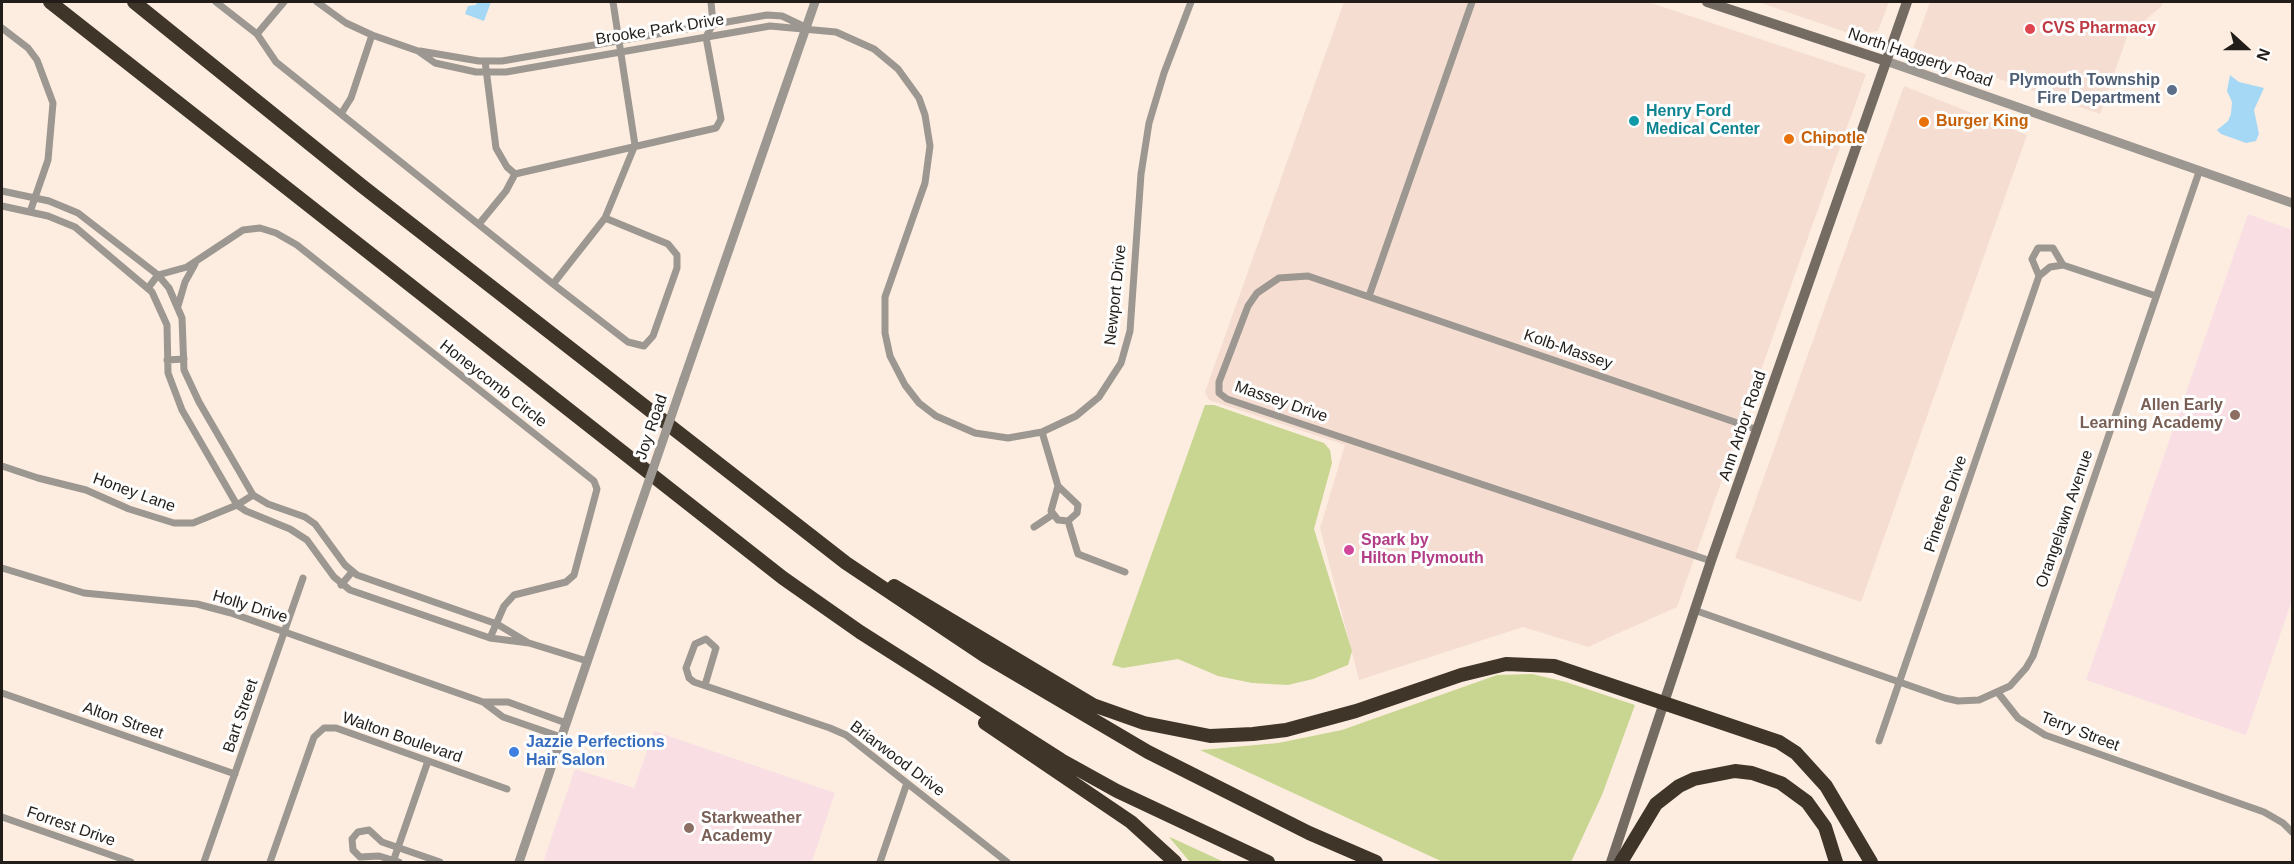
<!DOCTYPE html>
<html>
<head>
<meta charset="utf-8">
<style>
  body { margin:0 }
  #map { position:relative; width:2294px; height:864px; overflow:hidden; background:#fdede0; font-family:Helvetica,sans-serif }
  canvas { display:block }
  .frame { position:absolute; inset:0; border:3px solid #221d18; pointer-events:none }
  .north { position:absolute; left:2216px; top:18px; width:60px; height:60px; -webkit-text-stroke:4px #fefefe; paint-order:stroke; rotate:111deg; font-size:16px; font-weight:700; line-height:24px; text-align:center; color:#221d18 }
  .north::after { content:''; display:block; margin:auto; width:21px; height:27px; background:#221d18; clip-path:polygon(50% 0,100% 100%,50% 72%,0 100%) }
</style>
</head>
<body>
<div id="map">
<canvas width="2294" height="864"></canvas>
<div class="frame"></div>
<div class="north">N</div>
</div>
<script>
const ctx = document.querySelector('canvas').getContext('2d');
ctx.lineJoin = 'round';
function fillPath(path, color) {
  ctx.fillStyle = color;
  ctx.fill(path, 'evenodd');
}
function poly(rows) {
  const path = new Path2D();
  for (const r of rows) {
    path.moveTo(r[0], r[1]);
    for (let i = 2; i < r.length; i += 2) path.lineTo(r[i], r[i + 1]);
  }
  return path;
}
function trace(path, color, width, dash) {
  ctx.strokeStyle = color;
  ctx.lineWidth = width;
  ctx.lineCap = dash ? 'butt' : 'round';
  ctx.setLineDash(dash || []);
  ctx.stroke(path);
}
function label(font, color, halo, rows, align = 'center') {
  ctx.font = font + ' Helvetica,sans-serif';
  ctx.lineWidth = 6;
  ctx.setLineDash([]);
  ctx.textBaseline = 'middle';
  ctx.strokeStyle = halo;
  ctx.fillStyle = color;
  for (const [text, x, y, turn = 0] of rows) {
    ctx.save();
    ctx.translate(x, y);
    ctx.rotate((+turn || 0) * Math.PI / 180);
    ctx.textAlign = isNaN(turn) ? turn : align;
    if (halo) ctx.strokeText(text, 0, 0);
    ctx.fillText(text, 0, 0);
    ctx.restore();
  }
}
fillPath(poly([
  [1344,2,1648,2,1866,74,1677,607,1588,647,1523,627,1359,680,1320,528,1345,445,1209,400,1205,392],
  [1758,2,1889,2,1878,31,1854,35],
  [1930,2,2163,2,2161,7,2128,34,2100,114,1913,49],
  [1904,86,2027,135,1861,602,1735,558]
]), '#f5ddd2');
fillPath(poly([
  [2248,214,2292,230,2292,600,2246,735,2086,680],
  [654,731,835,793,812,862,543,862,575,769,634,788]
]), '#f9dfe4');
fillPath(poly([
  [1205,405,1214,405,1324,443,1330,450,1332,463,1314,529,1352,651,1348,665,1313,679,1288,685,1252,683,1218,676,1178,659,1123,668,1112,665],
  [1532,674,1566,682,1635,705,1602,795,1571,862,1443,862,1200,750,1278,743,1342,730,1497,675],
  [1169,837,1172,838,1224,862,1190,862]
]), '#c8d691');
fillPath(poly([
  [477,2,491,2,484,21,465,14,468,6,476,5],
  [2230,75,2239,82,2264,88,2254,110,2259,134,2256,141,2246,143,2221,134,2217,130,2228,121,2231,114,2232,102,2227,91]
]), '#a5d8f4');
trace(poly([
  [216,2,257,34],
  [284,2,257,34,276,62,553,284,628,342,644,346,653,336,677,268,677,255,668,244,605,218],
  [317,2,346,23,372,35,418,51,435,63,476,72,506,72,770,26,836,32,874,49,898,69,919,98,925,115,930,146,925,183,885,297,885,333,890,356,905,385,919,403,936,416,975,433,1008,438,1042,432,1076,416,1099,397,1121,363,1130,331,1141,174,1149,123,1164,73,1191,2],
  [2,28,28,48,37,60,53,103,48,160,30,212],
  [420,51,479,61,502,61,767,15,782,16,803,26],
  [485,61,496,148,507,167,515,174],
  [341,114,351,98,372,35],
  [2,191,49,201,78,213,158,275,169,288,182,318,184,370,199,402,253,495,268,504,305,517,315,524,345,565,357,575,497,624,527,642],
  [2,206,48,216,75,227,152,292,167,325,168,373,182,410,237,505,246,511,290,529,307,540,334,577,350,590,490,638,529,643,587,661],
  [479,224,506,191,515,174,716,128,721,119,706,37,713,24,711,2],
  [2039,276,2032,259,2038,248,2053,248,2063,265],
  [553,284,605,218,635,145,613,2],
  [148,288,158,275,187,267,243,230,260,228,276,233,297,245,594,481,597,489,574,575,566,582,514,595,504,606,490,638],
  [1369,296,1472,2],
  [178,306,185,282,195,264],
  [167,360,184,359],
  [1042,432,1058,486],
  [2,466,38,478,86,490,129,509,174,523,193,523,237,505,253,495],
  [1058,486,1078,505,1077,513,1068,521,1058,520,1051,511,1058,486],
  [1068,521,1078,554,1125,572],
  [1034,527,1052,515],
  [1711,561,1227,399,1219,393,1219,382,1248,306,1257,293,1279,278,1308,276,1758,430],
  [2,568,84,593,197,604,231,613,483,702,503,717,561,737],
  [341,585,352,572],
  [1694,610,1945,698,1958,701,1979,700,2010,686,2026,668,2033,656,2199,172],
  [705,685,716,648,706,639,695,644,686,668,689,678,694,682,830,728,846,735,1007,862],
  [2,693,235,774],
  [1999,694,2018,718,2045,735,2264,812,2283,823,2292,832],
  [483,702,508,702,566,723],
  [1879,741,2039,276,2050,267,2063,265,2156,296],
  [2,817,131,862],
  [204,862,303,578],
  [270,862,314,737,324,728,336,728,507,789],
  [393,862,428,761],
  [399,862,379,856,360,857,353,850,352,839,358,832,369,830,382,842,440,862],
  [880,862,907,783]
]), '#9c9790', 7);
trace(poly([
  [1886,61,2292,203],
  [684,379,815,2],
  [519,862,633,527]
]), '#9c9790', 9);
trace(poly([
  [1707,2,1886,61],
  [1611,862,1711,561,1907,2]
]), '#746c63', 10);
trace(poly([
  [50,2,783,578,860,632,1061,760,1117,791,1268,862],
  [134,2,362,186,846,563,985,656,1148,752,1309,833,1376,862],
  [894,586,1093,705,1144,723,1210,736,1253,734,1286,730,1356,711,1461,675,1506,664,1554,666,1779,742,1796,753,1826,786,1871,862],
  [985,723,1131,822,1175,862],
  [1621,862,1656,804,1679,786,1694,779,1735,771,1752,773,1781,783,1807,802,1825,827,1836,862]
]), '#3f3629', 14);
trace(poly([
  [633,527,684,379]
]), '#9c9790', 9);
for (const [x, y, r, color] of [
  [2030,29,6,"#e0444e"],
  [2172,90,6,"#5c6f8a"],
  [1634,121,6,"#0f9aa8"],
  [1924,122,6,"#e8710a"],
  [1789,139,6,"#e8710a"],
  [2235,415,6,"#8d6e63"],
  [1349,550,6,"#d1479c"],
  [514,752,6,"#3f7fe0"],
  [689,828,6,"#8d6e63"]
]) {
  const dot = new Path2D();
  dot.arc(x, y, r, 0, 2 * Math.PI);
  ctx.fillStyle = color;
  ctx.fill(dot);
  trace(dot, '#fefefe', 2);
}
label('bold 16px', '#be3a42', '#fefefe', [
  ["CVS Pharmacy",2042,29]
], 'left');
label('16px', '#221d18', '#fefefe', [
  ["Brooke Park Drive",660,30,-9],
  ["North Haggerty Road",1920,58,19],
  ["Newport Drive",1116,295,-84],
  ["Kolb-Massey",1568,350,19],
  ["Honeycomb Circle",493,384,38],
  ["Massey Drive",1281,402,19],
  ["Ann Arbor Road",1743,426,-71],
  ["Joy Road",652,427,-71],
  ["Honey Lane",134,493,20],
  ["Pinetree Drive",1946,504,-71],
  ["Orangelawn Avenue",2065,519,-71],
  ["Holly Drive",250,607,17],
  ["Bart Street",241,716,-71],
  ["Alton Street",123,721,19],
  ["Terry Street",2080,732,21],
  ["Walton Boulevard",402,738,19],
  ["Briarwood Drive",897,759,37],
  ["Forrest Drive",71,827,19]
]);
label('bold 16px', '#4e5e75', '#fefefe', [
  ["Plymouth Township",2160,81],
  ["Fire Department",2160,99]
], 'right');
label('bold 16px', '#0d838f', '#fefefe', [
  ["Henry Ford",1646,112],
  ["Medical Center",1646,130]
], 'left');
label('bold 16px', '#c56008', '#fefefe', [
  ["Burger King",1936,122],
  ["Chipotle",1801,139]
], 'left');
label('bold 16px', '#785e54', '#fefefe', [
  ["Allen Early",2223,406],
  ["Learning Academy",2223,424],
  ["Starkweather",701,819,"left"],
  ["Academy",701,837,"left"]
], 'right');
label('bold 16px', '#b23c85', '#fefefe', [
  ["Spark by",1361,541],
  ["Hilton Plymouth",1361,559]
], 'left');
label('bold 16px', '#366cbe', '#fefefe', [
  ["Jazzie Perfections",526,743],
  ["Hair Salon",526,761]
], 'left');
</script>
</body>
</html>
